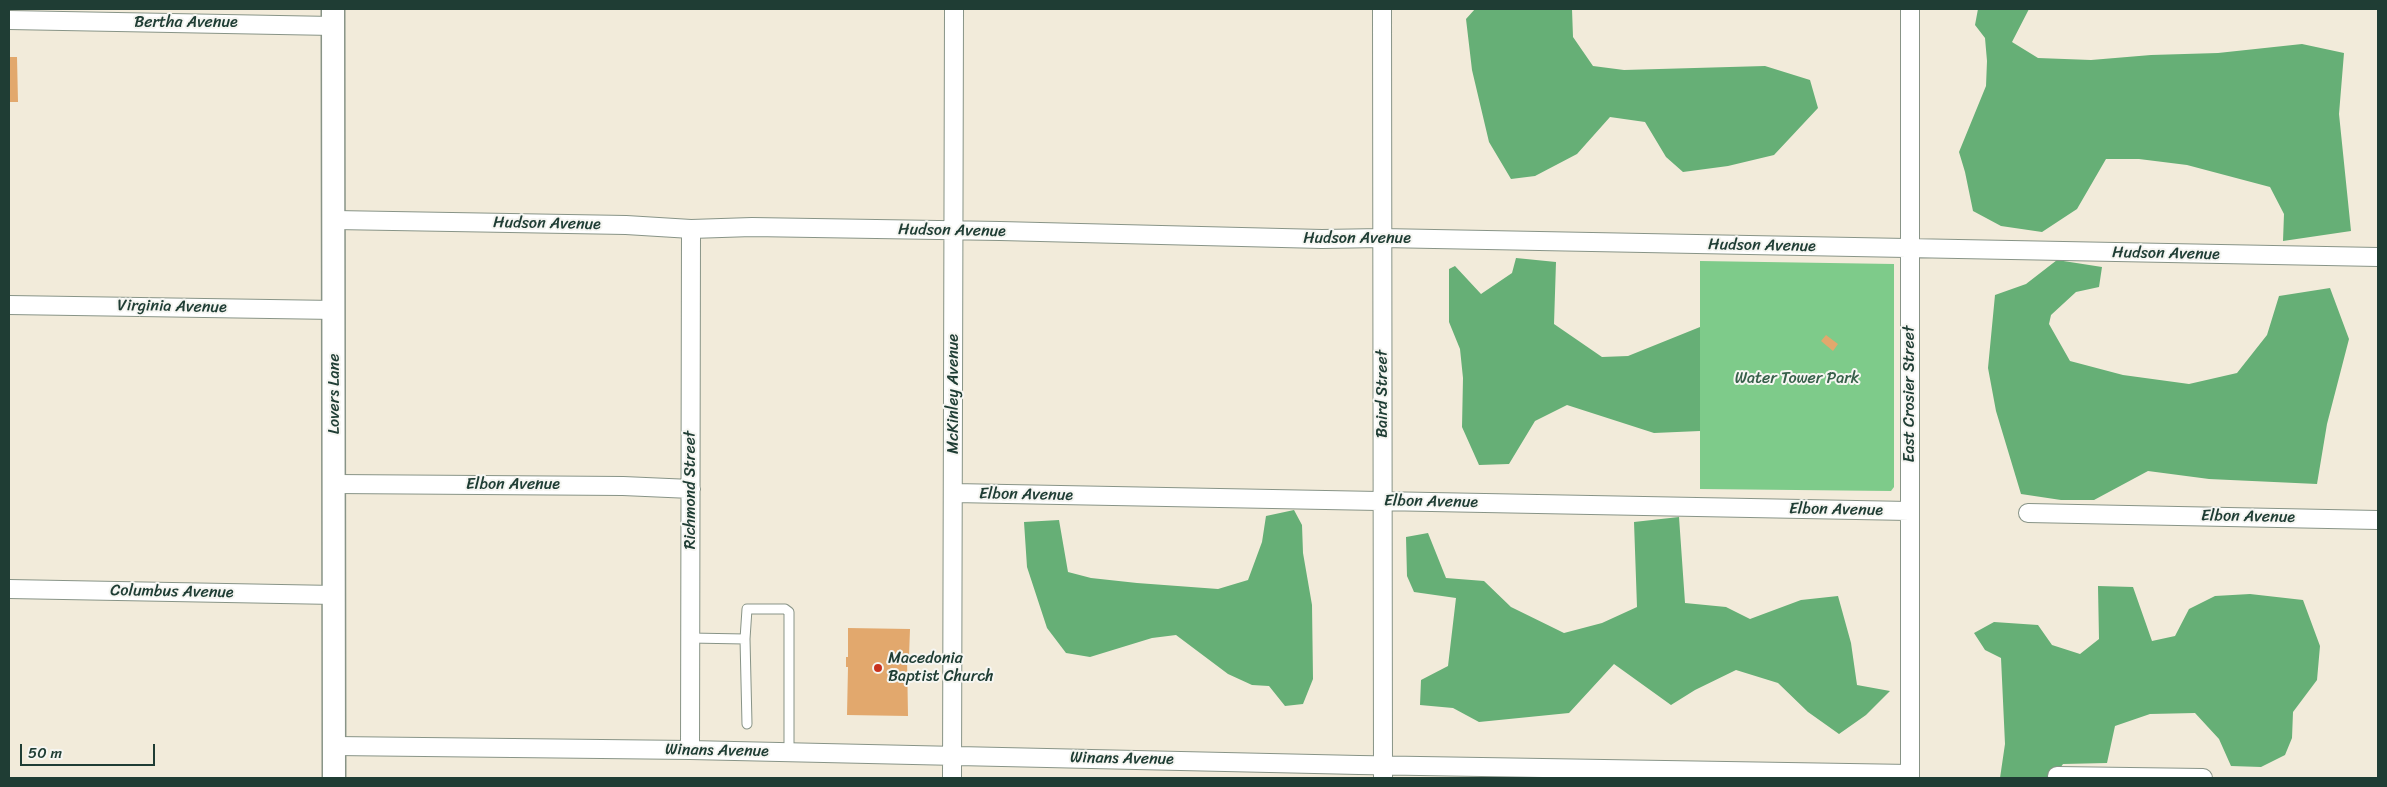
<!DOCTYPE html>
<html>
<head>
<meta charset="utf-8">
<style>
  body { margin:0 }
  #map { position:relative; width:2387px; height:787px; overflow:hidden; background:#f2ebda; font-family:Sriracha,sans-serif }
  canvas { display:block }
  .frame { position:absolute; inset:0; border:10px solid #1f3d34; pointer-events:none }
  .scale { position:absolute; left:20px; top:744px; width:135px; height:22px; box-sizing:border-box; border:2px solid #1f3d34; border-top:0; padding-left:6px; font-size:15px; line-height:18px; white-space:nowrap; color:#1f3d34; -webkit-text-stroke:4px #f6f6f2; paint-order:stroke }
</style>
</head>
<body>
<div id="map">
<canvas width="2387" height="787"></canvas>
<div class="frame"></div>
<div class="scale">50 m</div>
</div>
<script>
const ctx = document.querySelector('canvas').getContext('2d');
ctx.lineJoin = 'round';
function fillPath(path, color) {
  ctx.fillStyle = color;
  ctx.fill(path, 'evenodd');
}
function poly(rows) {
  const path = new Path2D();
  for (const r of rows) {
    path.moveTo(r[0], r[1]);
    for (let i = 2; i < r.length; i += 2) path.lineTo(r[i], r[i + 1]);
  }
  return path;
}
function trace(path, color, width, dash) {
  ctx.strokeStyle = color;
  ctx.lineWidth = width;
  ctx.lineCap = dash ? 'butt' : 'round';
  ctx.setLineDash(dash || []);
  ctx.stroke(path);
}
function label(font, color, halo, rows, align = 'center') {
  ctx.font = font + ' Sriracha,sans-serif';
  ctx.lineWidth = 4;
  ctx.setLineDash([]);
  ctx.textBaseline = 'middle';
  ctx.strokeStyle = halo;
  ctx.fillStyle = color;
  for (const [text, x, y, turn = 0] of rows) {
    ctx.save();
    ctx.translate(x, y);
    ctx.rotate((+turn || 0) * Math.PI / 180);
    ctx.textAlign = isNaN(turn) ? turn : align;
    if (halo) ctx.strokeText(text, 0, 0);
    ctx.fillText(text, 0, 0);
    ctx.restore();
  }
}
fillPath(poly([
  [1700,261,1894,264,1894,487,1891,491,1700,489]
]), '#7ecb8a');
fillPath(poly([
  [1475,9,1572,9,1573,37,1593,66,1624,70,1765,66,1810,80,1818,108,1774,155,1728,166,1683,172,1666,157,1645,122,1610,117,1577,154,1535,176,1511,179,1489,142,1472,70,1466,19],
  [1978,9,2029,9,2012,42,2038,58,2091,60,2151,55,2218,53,2302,44,2344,53,2339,114,2351,231,2283,241,2284,214,2270,187,2187,165,2139,159,2106,159,2077,209,2042,232,2001,226,1973,211,1965,172,1959,152,1986,86,1987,61,1985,38,1975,25],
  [1516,258,1556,262,1554,324,1602,357,1628,356,1700,327,1700,431,1654,433,1567,405,1535,421,1509,464,1479,465,1462,427,1463,378,1460,349,1449,322,1449,269,1455,266,1481,294,1512,273],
  [2057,260,2102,267,2099,287,2076,292,2051,315,2049,324,2070,361,2123,375,2189,384,2237,373,2267,335,2279,296,2330,288,2349,339,2327,424,2317,484,2209,479,2148,471,2094,500,2061,500,2021,494,1996,411,1988,368,1995,295,2026,284],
  [1294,510,1302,525,1303,553,1312,605,1313,679,1303,704,1285,706,1269,686,1252,685,1228,674,1176,635,1152,638,1090,657,1066,653,1047,628,1027,567,1024,522,1059,520,1068,572,1091,578,1137,583,1218,589,1248,580,1262,542,1266,516],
  [1679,517,1685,603,1726,607,1750,619,1801,600,1838,596,1851,643,1857,685,1890,691,1866,715,1839,734,1808,712,1778,683,1736,670,1695,690,1671,705,1614,664,1569,713,1479,722,1453,708,1420,705,1421,680,1448,666,1456,598,1414,592,1407,576,1406,537,1428,533,1446,578,1484,581,1511,607,1564,633,1602,623,1637,607,1634,522],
  [2098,586,2133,587,2152,641,2175,636,2189,609,2215,596,2250,594,2303,600,2320,646,2317,680,2293,712,2292,738,2285,755,2261,767,2231,766,2219,739,2195,713,2150,714,2115,726,2107,763,2063,764,2053,778,2000,778,2005,744,2001,658,1985,650,1974,633,1994,622,2038,625,2052,645,2080,654,2099,639]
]), '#66af76');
fillPath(poly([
  [9,57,17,57,18,102,9,102],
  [1826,335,1838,344,1833,351,1821,341],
  [848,628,910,629,909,657,907,657,908,716,847,715,848,667,846,667,846,657,848,657]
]), '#e2a86d');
const service = poly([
  [690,638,745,639,747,724],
  [745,639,747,609,785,609,789,612,789,752]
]);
const minor = poly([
  [1382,9,1383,778],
  [1910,9,1910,778],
  [9,20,333,26],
  [335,220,626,225,691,229,752,227,1000,231,1322,239,1382,238,2378,257],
  [9,305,335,310],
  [335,484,623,486,691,489],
  [954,493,1909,511],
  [2028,513,2378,520],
  [9,589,335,595],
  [335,746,690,750,1359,765,1910,774],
  [690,750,691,229],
  [2057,776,2203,778],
  [952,778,954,9]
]);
const tertiary = poly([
  [333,9,334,778]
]);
trace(service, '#889487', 11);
trace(minor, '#889487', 20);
trace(tertiary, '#889487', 25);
trace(service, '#fff', 9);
trace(minor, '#fff', 18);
trace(tertiary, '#fff', 22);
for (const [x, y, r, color] of [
  [878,668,5,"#c8321e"]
]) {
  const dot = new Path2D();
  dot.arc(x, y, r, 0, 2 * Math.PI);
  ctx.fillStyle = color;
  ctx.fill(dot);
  trace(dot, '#f6f6f2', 2);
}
label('16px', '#1f3d34', '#f6f6f2', [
  ["Bertha Avenue",186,23],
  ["Hudson Avenue",547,224,1],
  ["Hudson Avenue",952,231,1],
  ["Hudson Avenue",1357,239],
  ["Hudson Avenue",1762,246,1],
  ["Hudson Avenue",2166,254,1],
  ["Virginia Avenue",172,307,1],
  ["Lovers Lane",335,394,-90],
  ["McKinley Avenue",954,394,-90],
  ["Baird Street",1383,394,-90],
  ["East Crosier Street",1910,394,-90],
  ["Elbon Avenue",513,485],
  ["Richmond Street",691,490,-90],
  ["Elbon Avenue",1026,495,1],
  ["Elbon Avenue",1431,502,1],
  ["Elbon Avenue",1836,510,1],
  ["Elbon Avenue",2248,517,1],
  ["Columbus Avenue",172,592,1],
  ["Winans Avenue",717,751,1],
  ["Winans Avenue",1122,759,1]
]);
label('16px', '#37604a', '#f6f6f2', [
  ["Water Tower Park",1797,379]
]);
label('16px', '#1f3d34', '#f6f6f2', [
  ["Macedonia",888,659],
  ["Baptist Church",888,677]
], 'left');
</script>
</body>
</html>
